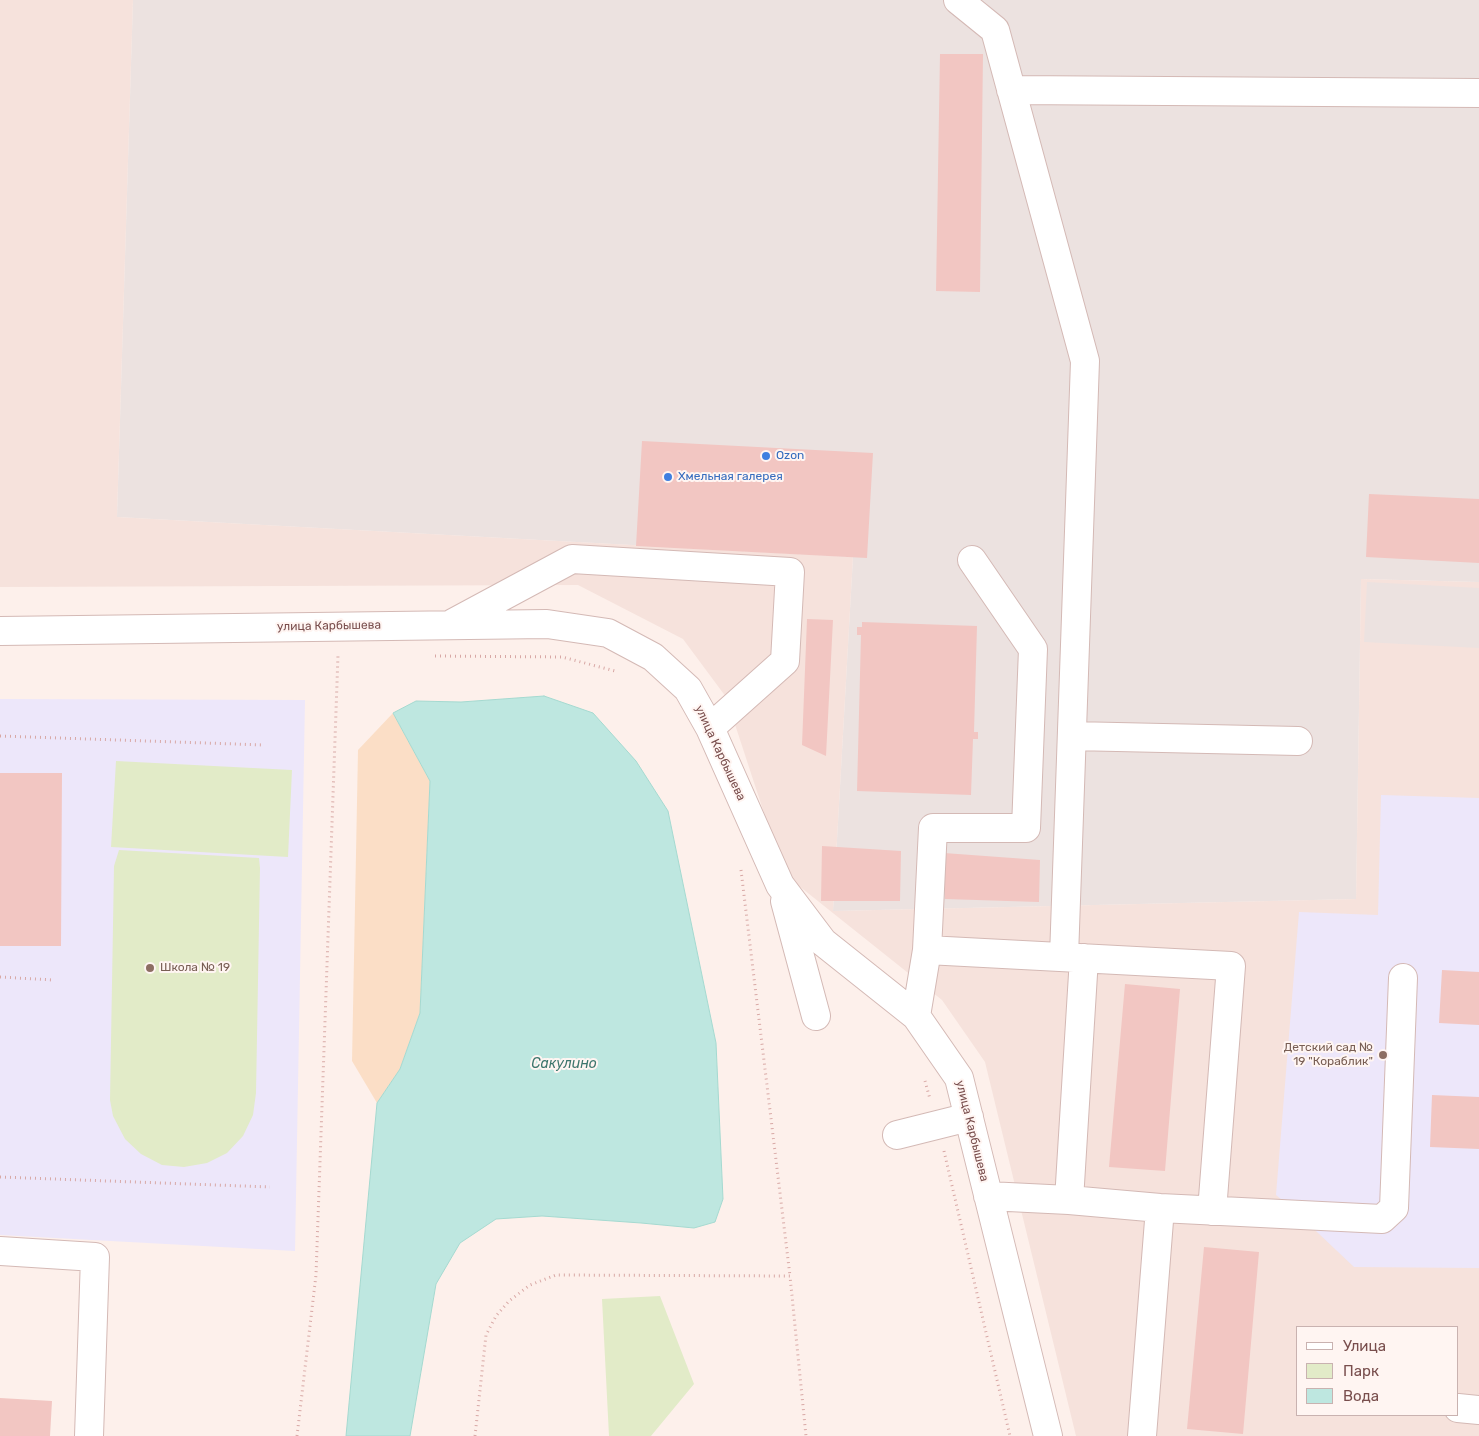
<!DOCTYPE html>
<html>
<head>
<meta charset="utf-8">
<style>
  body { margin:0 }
  #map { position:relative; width:1479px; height:1436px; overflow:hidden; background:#fdf0eb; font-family:Rubik,sans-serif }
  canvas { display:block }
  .legend { position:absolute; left:1296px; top:1326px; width:162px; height:90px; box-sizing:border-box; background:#fff5f2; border:1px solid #c9b2b0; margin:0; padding:6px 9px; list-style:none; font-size:15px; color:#794e4d }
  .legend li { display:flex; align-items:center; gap:10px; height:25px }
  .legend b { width:25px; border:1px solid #c9b2b0 }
</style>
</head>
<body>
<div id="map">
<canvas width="1479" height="1436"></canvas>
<ul class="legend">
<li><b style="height:6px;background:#fff"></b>Улица</li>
<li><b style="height:14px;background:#e2ebc8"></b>Парк</li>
<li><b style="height:14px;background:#bee7e0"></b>Вода</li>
</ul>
</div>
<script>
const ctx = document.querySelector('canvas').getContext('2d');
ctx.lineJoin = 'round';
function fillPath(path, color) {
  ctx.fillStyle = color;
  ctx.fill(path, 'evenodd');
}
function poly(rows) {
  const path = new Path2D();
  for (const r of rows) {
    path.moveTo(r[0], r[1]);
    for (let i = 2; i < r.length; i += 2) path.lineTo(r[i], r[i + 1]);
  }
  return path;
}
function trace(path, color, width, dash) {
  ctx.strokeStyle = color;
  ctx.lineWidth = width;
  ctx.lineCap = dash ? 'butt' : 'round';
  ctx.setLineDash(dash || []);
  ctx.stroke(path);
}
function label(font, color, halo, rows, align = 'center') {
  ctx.font = font + ' Rubik,sans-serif';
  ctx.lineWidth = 4;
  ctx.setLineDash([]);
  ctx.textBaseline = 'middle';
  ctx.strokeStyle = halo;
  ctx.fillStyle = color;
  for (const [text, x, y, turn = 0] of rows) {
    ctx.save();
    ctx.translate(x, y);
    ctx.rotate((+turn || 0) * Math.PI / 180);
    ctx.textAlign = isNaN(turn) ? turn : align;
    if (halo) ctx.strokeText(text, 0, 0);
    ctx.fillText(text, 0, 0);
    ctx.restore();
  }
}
fillPath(poly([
  [0,0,133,0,117,517,853,557,833,911,1356,899,1361,579,1479,582,1479,1436,1076,1436,985,1062,942,1000,784,874,726,697,683,639,578,585,0,587],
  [1298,1327,1458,1327,1458,1415,1298,1415]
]), '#f6e2dc');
fillPath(poly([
  [133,0,1479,0,1479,582,1361,579,1356,899,833,911,853,557,117,517],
  [1367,582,1479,588,1479,648,1364,642]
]), '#ece2e0');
fillPath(poly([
  [0,699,305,700,295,1251,0,1235],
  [1381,795,1479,798,1479,1268,1354,1267,1299,1215,1276,1195,1299,912,1378,915]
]), '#ede7fa');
fillPath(poly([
  [116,761,292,770,288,857,111,847],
  [119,850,259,858,260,868,256,1093,253,1115,243,1136,227,1153,207,1163,184,1167,162,1165,141,1154,125,1139,113,1116,110,1100,114,866],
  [660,1296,694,1384,651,1436,609,1436,602,1299]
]), '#e2ebc8');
fillPath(poly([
  [393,713,430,781,420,1013,400,1069,377,1103,352,1061,358,750]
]), '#fbdec6');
const water = poly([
  [544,696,593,713,636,761,668,811,716,1043,723,1199,715,1222,694,1228,641,1223,542,1216,496,1219,460,1243,436,1284,410,1436,346,1436,377,1103,400,1069,420,1013,430,781,393,713,416,701,461,702,544,696]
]);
fillPath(water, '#bee7e0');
trace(water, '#a5d9d0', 1);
fillPath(poly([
  [940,54,983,54,980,292,936,291],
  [642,441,873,453,867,558,636,546],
  [1369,494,1479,499,1479,563,1366,557],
  [807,619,833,620,826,756,802,745],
  [862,622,977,626,974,732,978,732,978,739,973,739,971,795,857,791,861,635,857,635,857,627,862,627],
  [0,773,62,773,61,946,0,946],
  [822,846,901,851,900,901,821,901],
  [944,853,1040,860,1039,902,945,899],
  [1442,970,1479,972,1479,1025,1439,1023],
  [1125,984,1180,989,1165,1171,1109,1167],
  [1432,1095,1479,1097,1479,1149,1430,1147],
  [1204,1247,1259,1252,1243,1434,1187,1429],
  [0,1398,52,1401,50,1436,0,1436]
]), '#f2c6c2');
const minor = poly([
  [958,0,995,30,1085,361,1064,957],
  [1011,90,1479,93],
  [453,623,572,559,790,572,785,661,710,728],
  [0,631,547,624,608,633,653,657,688,689,710,728,780,885,823,942,916,1016,959,1078,1048,1436],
  [1072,736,1298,741],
  [785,901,816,1016],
  [927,950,933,828,1026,828,1033,649,972,560],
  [916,1016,927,950,1231,966,1212,1211],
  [897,1135,969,1117],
  [988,1196,1069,1200,1160,1208,1382,1219,1394,1208,1403,978],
  [1069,1200,1084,958],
  [0,1251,95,1257,89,1436],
  [1458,1408,1479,1410],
  [1142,1436,1160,1208]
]);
trace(minor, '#d4b9b5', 30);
trace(poly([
  [435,656,562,657,615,671],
  [0,736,264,745],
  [741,870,790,1276],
  [0,977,53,980],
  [925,1081,930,1099],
  [944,1151,1010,1436],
  [0,1177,270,1187],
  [297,1436,316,1275,338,655,339,655],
  [475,1436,486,1335,496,1316,509,1301,530,1285,556,1275,790,1276,806,1436]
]), '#d8a8a5', 3, [1, 4]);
trace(minor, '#fff', 28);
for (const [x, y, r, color] of [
  [766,456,5,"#3f7fe0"],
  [668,477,5,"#3f7fe0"],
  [150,968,5,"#8d6e63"],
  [1383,1055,5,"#8d6e63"]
]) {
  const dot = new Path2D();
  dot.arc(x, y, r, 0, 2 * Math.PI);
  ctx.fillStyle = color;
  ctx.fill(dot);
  trace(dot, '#fff5f2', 2);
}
label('12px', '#366cbe', '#fff5f2', [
  ["Ozon",776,456],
  ["Хмельная галерея",678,477]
], 'left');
label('12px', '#794e4d', '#fff5f2', [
  ["улица Карбышева",329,626,-1],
  ["улица Карбышева",720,753,65],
  ["улица Карбышева",972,1131,76]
]);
label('12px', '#785e54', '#fff5f2', [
  ["Школа № 19",160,968],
  ["Детский сад №",1373,1048,"right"],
  ["19 \"Кораблик\"",1373,1062,"right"]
], 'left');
label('italic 14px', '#3d766d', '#fff5f2', [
  ["Сакулино",564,1064]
]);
</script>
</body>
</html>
